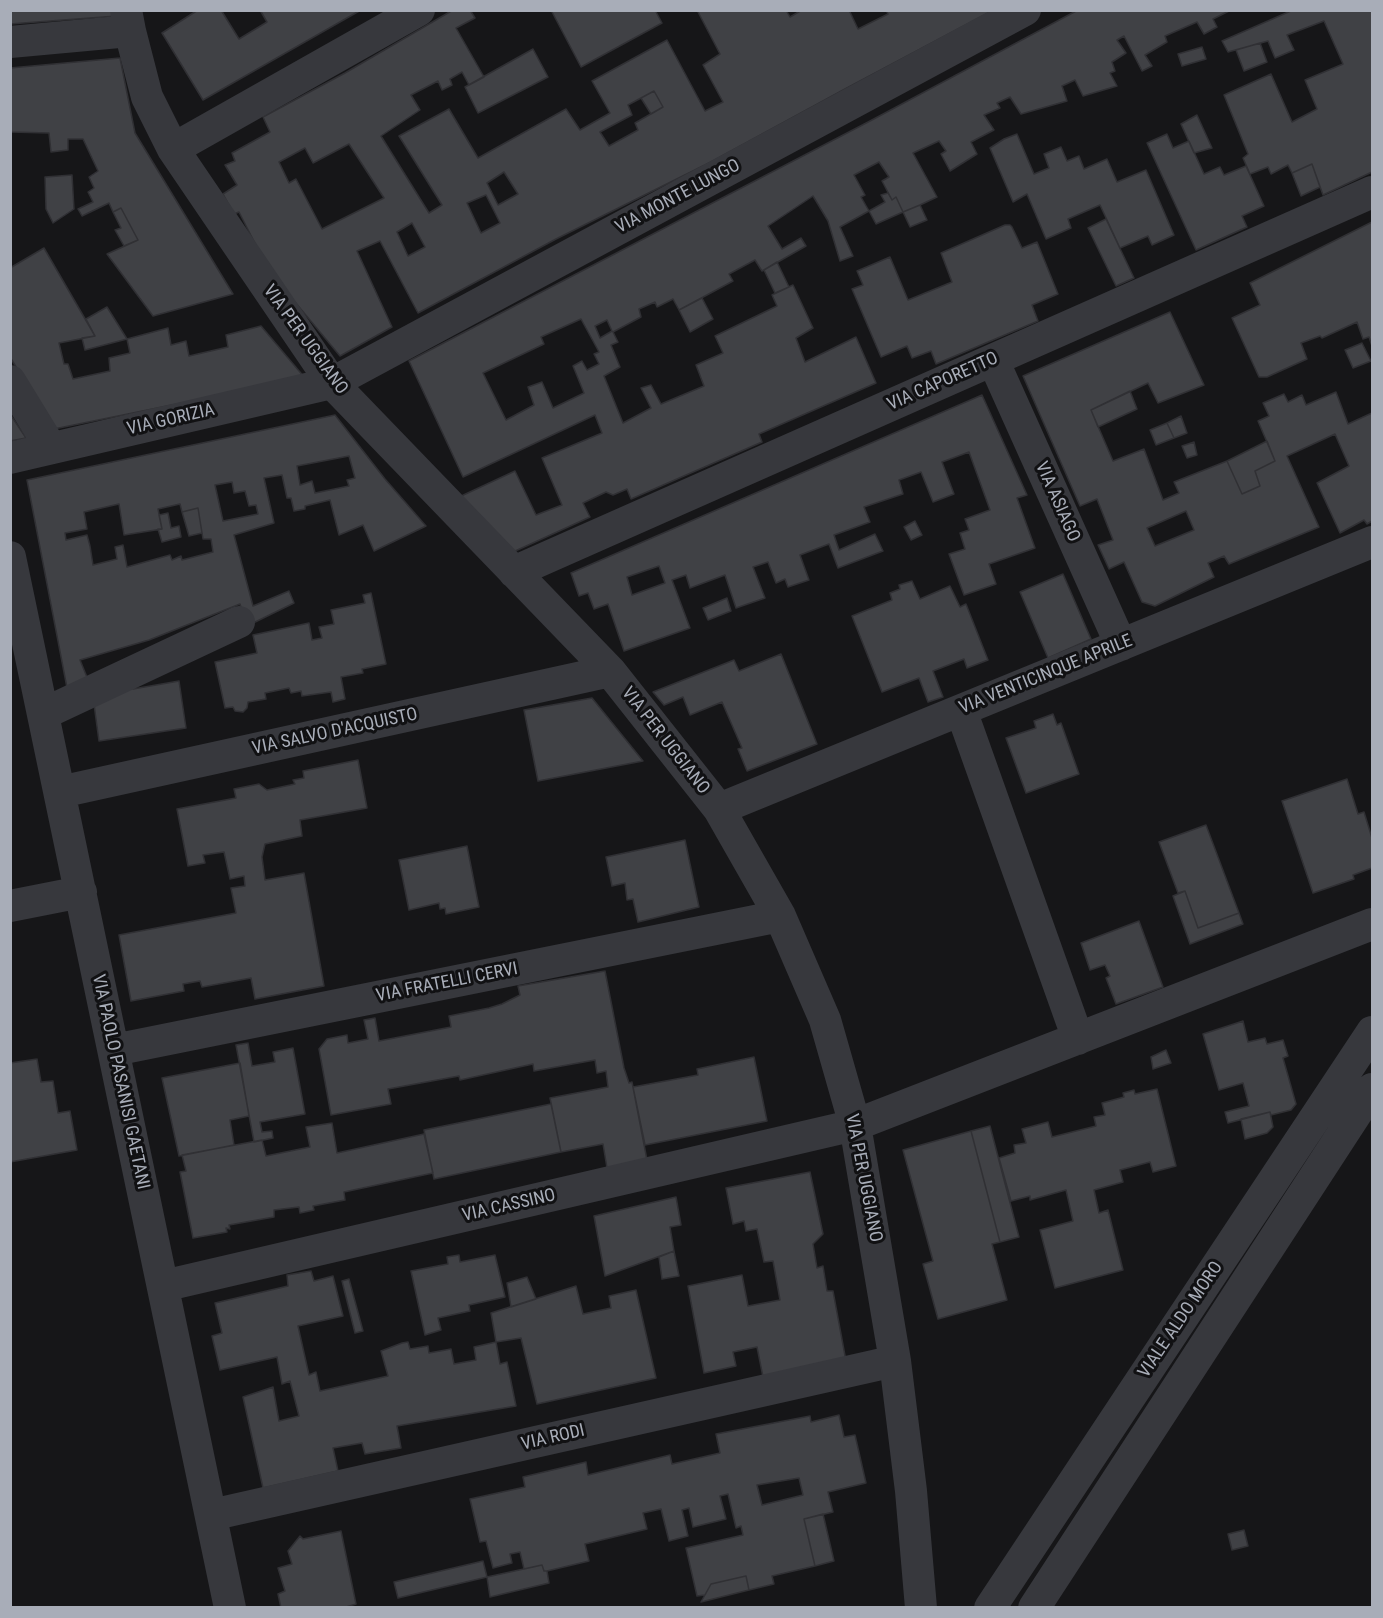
<!DOCTYPE html>
<html>
<head>
<meta charset="utf-8">
<style>
  body { margin:0 }
  #map { position:relative; width:1383px; height:1618px; overflow:hidden; background:#161618; font-family:"Roboto Condensed",sans-serif }
  canvas { display:block }
  .frame { position:absolute; inset:0; border:12px solid #a8adb8; pointer-events:none }
</style>
</head>
<body>
<div id="map">
<canvas width="1383" height="1618"></canvas>
<div class="frame"></div>
</div>
<script>
const ctx = document.querySelector('canvas').getContext('2d');
ctx.lineJoin = 'round';
function fillPath(path, color) {
  ctx.fillStyle = color;
  ctx.fill(path, 'evenodd');
}
function poly(rows) {
  const path = new Path2D();
  for (const r of rows) {
    path.moveTo(r[0], r[1]);
    for (let i = 2; i < r.length; i += 2) path.lineTo(r[i], r[i + 1]);
  }
  return path;
}
function trace(path, color, width, dash) {
  ctx.strokeStyle = color;
  ctx.lineWidth = width;
  ctx.lineCap = dash ? 'butt' : 'round';
  ctx.setLineDash(dash || []);
  ctx.stroke(path);
}
function label(font, color, halo, rows, align = 'center') {
  ctx.font = font + ' "Roboto Condensed",sans-serif';
  ctx.lineWidth = 6;
  ctx.setLineDash([]);
  ctx.textBaseline = 'middle';
  ctx.strokeStyle = halo;
  ctx.fillStyle = color;
  for (const [text, x, y, turn = 0] of rows) {
    ctx.save();
    ctx.translate(x, y);
    ctx.rotate((+turn || 0) * Math.PI / 180);
    ctx.textAlign = isNaN(turn) ? turn : align;
    if (halo) ctx.strokeText(text, 0, 0);
    ctx.fillText(text, 0, 0);
    ctx.restore();
  }
}
const building = poly([
  [10,10,115,10,117,16,10,24,10,10],
  [198,10,221,10,239,39,267,22,260,10,361,10,203,100,162,33,198,10],
  [453,10,470,10,475,18,456,28,484,77,469,85,462,72,450,79,452,85,442,90,438,81,411,95,420,110,381,136,429,213,442,205,399,136,449,109,478,158,566,109,580,130,610,113,592,81,667,40,705,111,723,102,703,65,720,54,697,10,786,10,790,17,802,10,849,10,858,29,888,14,886,10,994,10,845,89,711,162,556,239,418,313,380,241,357,251,392,327,340,356,269,271,239,212,234,214,223,194,237,185,225,165,235,161,232,153,270,132,263,117,345,73,453,10],
  [654,91,663,107,635,123,638,130,609,146,600,132,632,115,628,105,654,91],
  [349,144,384,198,322,229,296,179,289,183,279,162,305,148,313,163,349,144],
  [504,172,518,194,498,205,487,183,504,172],
  [486,195,500,223,481,233,467,203,486,195],
  [412,223,425,247,408,256,397,232,412,223],
  [551,10,655,10,662,23,581,67,551,10],
  [1078,10,1229,11,1213,19,1217,27,1204,34,1197,22,1165,36,1167,42,1145,55,1152,66,1142,71,1124,36,1117,40,1126,53,1112,62,1115,71,1110,73,1117,86,1083,96,1075,80,1062,86,1067,101,1021,114,1010,97,997,103,1000,108,984,115,994,130,971,142,977,154,950,171,941,154,946,151,939,141,913,153,937,197,920,205,903,212,896,197,892,200,882,181,889,177,879,162,854,175,865,195,861,197,869,211,840,227,853,256,840,261,828,221,813,196,768,226,782,249,801,238,806,246,762,271,755,260,729,274,733,281,679,310,673,299,657,307,655,302,639,309,641,317,613,332,618,342,611,345,620,367,604,376,623,423,651,408,641,388,651,385,661,404,704,386,696,365,723,353,715,336,777,306,772,295,793,285,813,328,796,338,805,362,856,337,876,383,759,434,762,442,631,499,627,489,613,495,606,492,583,503,590,517,513,552,457,498,515,471,536,515,562,505,542,458,602,433,595,415,463,477,409,361,870,121,1078,10],
  [581,319,599,352,594,354,599,364,587,370,582,361,573,366,584,393,553,408,542,382,528,387,534,405,506,420,483,373,544,344,541,337,581,319],
  [607,320,612,331,600,338,595,326,607,320],
  [1372,10,1372,172,1323,195,1312,164,1292,173,1288,165,1271,174,1268,167,1250,174,1243,158,1248,154,1224,95,1271,74,1292,122,1317,109,1305,80,1343,64,1324,21,1287,35,1294,50,1275,58,1268,41,1228,52,1222,41,1293,10,1372,10],
  [1260,43,1267,62,1244,71,1236,50,1260,43],
  [1202,47,1206,59,1182,66,1178,54,1202,47],
  [533,49,548,77,478,113,465,87,533,49],
  [120,58,135,133,233,294,153,316,107,254,138,240,121,208,113,212,109,203,82,216,78,209,93,202,88,192,94,188,89,177,98,171,83,139,68,139,68,150,51,152,49,133,10,132,10,68,120,58],
  [654,91,663,107,651,114,641,98,654,91],
  [1197,115,1212,148,1194,153,1181,124,1197,115],
  [1017,134,1034,174,1049,168,1044,154,1061,147,1067,161,1079,156,1084,169,1107,159,1117,182,1146,170,1174,235,1152,245,1148,236,1120,248,1100,205,1068,219,1071,228,1046,239,1027,194,1013,202,990,148,1004,139,1017,134],
  [1167,134,1173,148,1189,141,1204,174,1220,167,1224,175,1246,166,1264,206,1242,216,1247,227,1196,250,1147,143,1167,134],
  [1312,164,1320,187,1301,196,1292,173,1312,164],
  [72,175,74,209,53,223,46,209,45,177,72,175],
  [888,193,892,200,896,197,903,212,876,224,869,211,885,202,881,195,888,193],
  [920,205,927,220,910,227,903,212,920,205],
  [121,208,138,240,124,246,115,230,121,228,113,212,121,208],
  [1106,219,1134,278,1116,286,1088,228,1106,219],
  [1372,222,1372,346,1369,337,1363,339,1357,322,1322,338,1320,336,1301,343,1307,359,1267,377,1259,377,1232,318,1260,305,1250,283,1372,222],
  [1005,225,1010,225,1012,227,1022,248,1037,242,1058,294,1032,305,1038,321,936,364,931,351,912,358,907,346,881,357,852,289,863,285,857,271,890,257,908,300,952,282,941,253,1005,225],
  [44,248,95,336,59,343,64,364,68,364,73,379,110,371,109,358,130,353,127,339,168,328,171,345,186,341,189,356,228,347,226,335,261,326,305,378,54,429,10,357,10,268,44,248],
  [777,262,789,287,775,293,764,270,777,262],
  [702,298,713,319,690,332,679,310,702,298],
  [107,307,127,339,85,350,82,338,95,336,86,319,107,307],
  [1170,312,1204,385,1158,403,1148,383,1091,410,1113,461,1144,449,1163,500,1179,493,1174,482,1227,461,1242,494,1260,486,1255,471,1275,461,1258,421,1269,416,1263,403,1284,394,1288,402,1302,395,1306,405,1336,392,1348,424,1372,413,1372,521,1367,524,1364,520,1340,533,1317,483,1349,466,1335,434,1287,456,1319,527,1229,564,1224,556,1208,563,1214,577,1155,606,1142,602,1124,562,1109,569,1098,545,1113,540,1097,499,1080,506,1023,376,1170,312],
  [1186,511,1194,530,1155,546,1147,528,1186,511],
  [1362,343,1371,361,1353,368,1345,350,1362,343],
  [1130,391,1137,409,1098,427,1091,410,1130,391],
  [982,395,1027,495,1017,498,1035,548,989,564,996,584,964,595,949,554,965,549,960,533,969,530,965,519,990,510,969,452,942,462,954,494,933,502,921,472,899,480,903,494,864,507,870,522,834,535,839,550,875,534,883,551,838,568,829,544,800,555,809,580,788,587,785,579,776,583,768,562,753,567,765,598,736,608,725,575,690,588,686,575,672,580,690,628,624,651,608,604,594,609,588,593,579,596,571,573,982,395],
  [659,566,665,583,632,595,627,577,659,566],
  [10,414,26,438,10,441,10,414],
  [335,415,385,479,426,526,374,551,363,525,339,535,330,500,305,506,305,509,294,511,291,498,287,498,282,475,264,478,274,523,234,535,253,606,289,591,294,603,247,626,240,604,149,640,80,660,91,687,68,693,27,480,335,415],
  [349,456,355,478,347,480,349,486,315,493,312,481,300,485,297,466,349,456],
  [232,482,234,493,245,491,249,506,256,505,258,514,223,521,215,485,232,482],
  [119,504,124,535,162,529,158,509,180,504,182,512,198,508,203,539,211,539,213,552,182,560,181,556,172,560,170,555,127,567,123,545,115,547,117,559,93,565,90,546,87,535,66,540,65,533,87,529,84,512,119,504],
  [1181,416,1187,433,1174,438,1167,423,1181,416],
  [1167,423,1174,438,1156,445,1150,430,1167,423],
  [1267,441,1275,461,1255,471,1260,486,1242,494,1227,461,1267,441],
  [1194,442,1197,455,1187,458,1182,446,1194,442],
  [198,508,202,533,189,536,182,512,198,508],
  [168,513,171,528,179,526,181,537,162,542,158,529,162,529,159,515,168,513],
  [915,521,922,535,911,540,904,527,915,521],
  [1063,574,1091,639,1048,658,1020,592,1063,574],
  [912,581,920,599,950,586,960,607,966,604,988,660,967,668,964,659,933,671,943,697,928,702,919,678,882,692,852,616,892,600,890,593,900,589,899,585,912,581],
  [371,593,386,664,362,669,363,673,341,677,345,699,333,702,331,692,302,696,301,691,291,693,289,688,265,693,266,699,248,702,247,708,243,712,235,711,233,707,225,708,215,662,257,653,253,635,309,623,312,640,322,638,319,627,334,624,331,610,365,603,363,595,371,593],
  [727,598,731,611,708,620,703,608,727,598],
  [781,654,817,744,747,771,738,749,742,748,722,702,690,715,683,697,664,705,653,692,734,660,739,671,781,654],
  [133,679,133,689,179,681,186,728,99,741,93,697,133,679],
  [592,698,643,761,538,781,524,710,592,698],
  [1053,714,1057,725,1061,723,1079,774,1026,793,1006,738,1036,728,1034,721,1053,714],
  [358,760,367,808,300,820,302,836,265,844,262,857,265,880,304,873,324,986,255,999,251,978,202,987,200,981,183,984,184,991,131,1001,119,935,236,913,231,888,245,886,244,876,230,879,224,852,203,855,205,863,188,866,177,809,236,798,234,789,259,784,267,790,295,784,293,780,304,778,303,771,358,760],
  [1347,779,1358,814,1364,812,1372,838,1372,868,1353,875,1354,879,1313,893,1282,801,1347,779],
  [1206,825,1239,913,1198,928,1185,891,1178,893,1159,842,1206,825],
  [685,840,699,907,638,922,633,899,627,900,625,883,612,886,606,857,685,840],
  [467,846,479,907,446,914,445,908,440,909,439,903,409,910,399,860,467,846],
  [1185,891,1198,928,1239,913,1243,924,1190,944,1173,896,1185,891],
  [1139,921,1163,987,1116,1004,1106,978,1110,976,1105,965,1090,970,1081,943,1139,921],
  [605,971,624,1068,629,1083,632,1082,647,1160,607,1168,603,1144,561,1152,550,1098,608,1087,606,1071,597,1073,595,1060,534,1071,533,1064,460,1080,459,1076,388,1089,391,1104,331,1115,319,1049,327,1039,347,1035,348,1043,368,1039,364,1020,375,1018,379,1041,451,1027,449,1016,489,1008,502,1004,520,995,518,986,605,971],
  [1243,1021,1248,1042,1265,1038,1267,1044,1283,1040,1288,1056,1283,1058,1296,1104,1291,1110,1271,1115,1270,1112,1228,1123,1225,1112,1249,1106,1243,1083,1219,1090,1203,1034,1243,1021],
  [248,1043,252,1066,275,1062,273,1052,293,1048,305,1114,260,1122,262,1132,272,1131,273,1138,254,1142,236,1045,248,1043],
  [1166,1050,1171,1063,1153,1069,1151,1057,1166,1050],
  [754,1057,767,1121,645,1145,633,1087,698,1075,697,1069,754,1057],
  [37,1059,41,1082,53,1081,58,1113,70,1111,77,1150,10,1162,10,1063,37,1059],
  [240,1063,249,1116,230,1120,234,1145,179,1156,162,1078,240,1063],
  [1157,1089,1176,1166,1153,1172,1150,1162,1120,1170,1123,1182,1094,1190,1099,1213,1108,1210,1123,1270,1055,1288,1040,1230,1073,1221,1066,1190,1030,1200,1030,1196,1011,1201,999,1158,1015,1153,1014,1145,1026,1143,1022,1129,1048,1122,1052,1137,1096,1126,1094,1117,1105,1115,1102,1103,1124,1097,1123,1093,1134,1090,1135,1094,1157,1089],
  [551,1104,561,1152,434,1179,424,1130,551,1104],
  [1270,1112,1273,1127,1267,1133,1245,1139,1241,1119,1270,1112],
  [332,1123,337,1153,424,1134,433,1173,344,1192,345,1200,313,1206,314,1210,300,1213,299,1207,274,1210,274,1217,229,1225,230,1229,226,1228,227,1232,193,1238,180,1172,186,1171,182,1155,262,1140,266,1156,310,1147,306,1127,332,1123],
  [990,1126,1019,1237,1000,1242,971,1131,990,1126],
  [971,1131,1000,1242,992,1244,1007,1300,938,1319,923,1264,933,1261,903,1150,971,1131],
  [810,1172,823,1234,813,1244,817,1268,823,1266,827,1291,833,1291,846,1361,763,1377,757,1347,733,1352,736,1366,704,1373,688,1286,742,1275,748,1306,780,1300,773,1261,764,1262,757,1229,746,1231,744,1221,733,1224,726,1188,810,1172],
  [676,1197,681,1225,670,1227,674,1251,605,1276,594,1216,676,1197],
  [674,1251,679,1276,662,1279,659,1257,674,1251],
  [459,1255,460,1262,495,1255,505,1297,469,1305,470,1311,438,1318,441,1330,425,1335,411,1271,448,1264,447,1257,459,1255],
  [311,1271,314,1281,333,1276,343,1316,298,1326,309,1375,316,1372,320,1391,388,1376,381,1351,402,1343,408,1342,410,1349,428,1346,429,1353,451,1349,454,1364,476,1360,474,1347,496,1342,500,1364,507,1362,516,1406,397,1426,401,1448,365,1454,362,1443,333,1448,338,1471,263,1488,243,1397,273,1387,279,1421,299,1416,290,1381,282,1384,277,1357,220,1370,212,1336,222,1333,215,1303,288,1286,287,1275,311,1271],
  [527,1277,536,1299,511,1307,507,1283,527,1277],
  [349,1279,363,1331,355,1333,342,1281,349,1279],
  [576,1286,583,1314,611,1308,609,1296,636,1290,656,1378,537,1404,521,1338,496,1342,491,1313,576,1286],
  [839,1415,844,1437,855,1435,866,1483,828,1492,833,1512,804,1519,815,1566,772,1576,774,1584,749,1590,746,1576,711,1584,705,1595,697,1596,686,1548,743,1535,741,1526,736,1528,728,1494,720,1496,726,1519,693,1527,689,1508,682,1510,688,1536,669,1541,661,1509,643,1513,647,1529,585,1544,589,1561,547,1571,544,1571,542,1565,524,1569,520,1552,510,1554,512,1563,493,1568,486,1541,480,1542,470,1499,525,1487,523,1477,586,1462,588,1475,670,1455,672,1464,720,1453,716,1434,810,1416,811,1422,839,1415],
  [799,1478,803,1495,762,1505,757,1485,799,1478],
  [823,1514,834,1561,815,1566,804,1519,823,1514],
  [1244,1530,1248,1546,1232,1550,1228,1534,1244,1530],
  [341,1531,356,1604,343,1608,281,1608,278,1594,285,1591,278,1568,292,1564,288,1551,300,1536,303,1539,341,1531],
  [483,1561,487,1577,398,1598,394,1582,483,1561],
  [542,1565,544,1571,547,1571,549,1583,490,1597,487,1577,542,1565],
  [746,1576,749,1590,701,1602,711,1584,746,1576]
]);
fillPath(building, '#404145');
trace(building, '#303034', 1.5);
trace(poly([
  [126,10,130,31,147,97,173,149,332,383,610,671,719,809,780,916,825,1020,855,1125,895,1361,911,1491,921,1608],
  [10,42,130,31],
  [173,149,419,10],
  [993,360,1121,645],
  [10,381,51,448],
  [10,458,332,383,1025,10],
  [10,557,230,1608],
  [514,572,1372,192],
  [961,710,1078,1039],
  [43,714,239,622],
  [60,792,610,671],
  [719,809,1372,542],
  [10,906,81,892],
  [114,1050,780,916],
  [163,1286,855,1125,1372,924],
  [211,1515,895,1361],
  [990,1608,1372,1032],
  [1034,1608,1372,1089]
]), '#37383d', 32);
label('18px', '#a8adb8', '#111113', [
  ["VIA MONTE LUNGO",678,197,-28],
  ["VIA PER UGGIANO",305,340,54],
  ["VIA CAPORETTO",943,382,-24],
  ["VIA GORIZIA",171,420,-13],
  ["VIA ASIAGO",1057,502,66],
  ["VIA VENTICINQUE APRILE",1046,675,-22],
  ["VIA SALVO D'ACQUISTO",335,732,-12],
  ["VIA PER UGGIANO",665,741,52],
  ["VIA FRATELLI CERVI",447,983,-11],
  ["VIA PAOLO PASANISI GAETANI",120,1082,78],
  ["VIA PER UGGIANO",863,1178,79],
  ["VIA CASSINO",509,1206,-13],
  ["VIALE ALDO MORO",1181,1320,-56],
  ["VIA RODI",553,1438,-13]
]);
</script>
</body>
</html>
